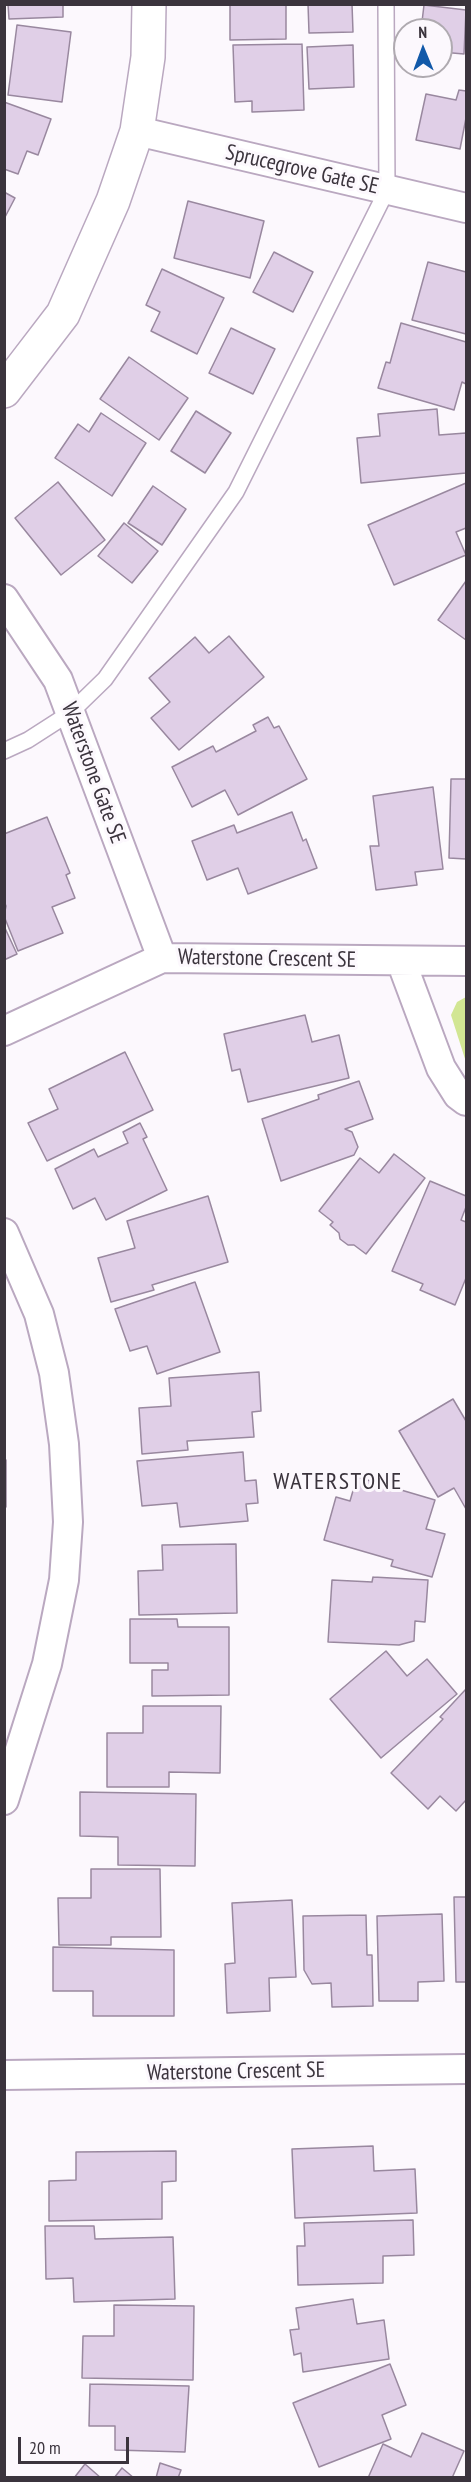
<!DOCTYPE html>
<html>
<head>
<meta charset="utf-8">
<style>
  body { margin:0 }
  #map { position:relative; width:471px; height:2482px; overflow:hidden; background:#fcf8fd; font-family:"PT Sans Narrow",sans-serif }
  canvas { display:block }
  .frame { position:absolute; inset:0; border:6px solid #3b343d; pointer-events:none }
  .north { position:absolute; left:393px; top:18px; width:60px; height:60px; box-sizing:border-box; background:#fcf8fd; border:2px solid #afaab0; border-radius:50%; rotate:359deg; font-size:16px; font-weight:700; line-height:24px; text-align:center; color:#3b343d }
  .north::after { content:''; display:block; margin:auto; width:21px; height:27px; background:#1259a9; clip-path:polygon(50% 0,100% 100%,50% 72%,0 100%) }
  .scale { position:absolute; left:18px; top:2437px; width:111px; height:27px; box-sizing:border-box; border:3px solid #3b343d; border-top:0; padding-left:8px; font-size:18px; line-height:21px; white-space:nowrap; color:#3b343d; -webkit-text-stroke:4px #fcf8fd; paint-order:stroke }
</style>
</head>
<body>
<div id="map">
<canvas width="471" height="2482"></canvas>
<div class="frame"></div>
<div class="north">N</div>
<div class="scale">20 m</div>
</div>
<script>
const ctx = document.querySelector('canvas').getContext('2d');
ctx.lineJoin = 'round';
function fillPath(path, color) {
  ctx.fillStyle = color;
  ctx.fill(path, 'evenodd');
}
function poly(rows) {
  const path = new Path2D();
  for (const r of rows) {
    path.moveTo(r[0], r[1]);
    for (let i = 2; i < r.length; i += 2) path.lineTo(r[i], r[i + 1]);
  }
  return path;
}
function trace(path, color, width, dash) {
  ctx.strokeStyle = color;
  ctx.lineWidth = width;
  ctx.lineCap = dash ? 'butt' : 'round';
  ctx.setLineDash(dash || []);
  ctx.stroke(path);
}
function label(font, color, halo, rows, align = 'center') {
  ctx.font = font + ' "PT Sans Narrow",sans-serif';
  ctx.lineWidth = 6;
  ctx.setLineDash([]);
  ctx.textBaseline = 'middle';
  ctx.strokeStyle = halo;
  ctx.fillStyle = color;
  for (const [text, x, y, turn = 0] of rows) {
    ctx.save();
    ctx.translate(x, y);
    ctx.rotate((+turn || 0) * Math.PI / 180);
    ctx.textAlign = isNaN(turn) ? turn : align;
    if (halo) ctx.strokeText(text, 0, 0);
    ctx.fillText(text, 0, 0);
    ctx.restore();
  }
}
fillPath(poly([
  [466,997,466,1062,451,1015,457,1002]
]), '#d2e693');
const building = poly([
  [8,4,63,4,63,17,9,19,8,4],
  [230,4,286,4,286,39,230,40,230,4],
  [308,4,352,4,353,32,309,33,308,4],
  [424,5,466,10,464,54,441,52,441,30,421,30,424,5],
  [17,25,71,32,62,102,8,95,17,25],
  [302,44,304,110,252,112,252,101,235,102,233,45,302,44],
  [353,45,354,87,309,89,307,47,353,45],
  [459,90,466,91,466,118,460,149,416,140,426,94,456,100,459,90],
  [4,102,51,119,38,155,27,151,18,174,4,169,4,102],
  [4,192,15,198,4,219,4,192],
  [188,201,264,221,250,278,174,258,188,201],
  [274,252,313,272,293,312,253,292,274,252],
  [428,262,466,272,466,334,412,320,428,262],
  [162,269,224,298,197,354,151,331,160,312,146,305,162,269],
  [401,323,466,342,466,384,462,382,454,410,378,388,386,362,390,363,401,323],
  [231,328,275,349,253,394,209,373,231,328],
  [129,357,188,398,159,440,100,399,129,357],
  [437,409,439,435,466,433,466,473,361,483,357,438,380,436,378,414,437,409],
  [196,411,231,433,205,473,171,451,196,411],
  [101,413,146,443,112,496,55,458,78,424,89,432,101,413],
  [58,482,105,540,61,575,15,518,58,482],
  [466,483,466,528,456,532,466,555,394,585,368,525,466,483],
  [153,486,186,509,162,545,128,523,153,486],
  [124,523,158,551,132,583,98,556,124,523],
  [466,581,466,640,438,620,466,581],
  [229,636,264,677,179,750,151,718,170,702,149,678,195,637,209,653,229,636],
  [268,717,274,728,279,726,307,779,238,815,225,790,192,807,172,767,213,746,216,752,256,731,253,725,268,717],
  [451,779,466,779,466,859,449,858,451,779],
  [433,787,443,869,415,872,417,885,376,890,370,846,379,846,373,796,433,787],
  [292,812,303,841,306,839,317,868,248,894,238,868,207,880,192,841,234,825,237,833,292,812],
  [47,817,70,873,66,875,75,898,52,907,63,933,18,951,4,916,6,906,4,901,4,834,47,817],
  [4,926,17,954,4,960,4,926],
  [305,1015,312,1042,339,1035,349,1078,248,1102,240,1069,232,1071,224,1034,305,1015],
  [125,1052,153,1110,47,1161,28,1123,58,1109,49,1089,125,1052],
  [359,1081,373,1119,345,1129,352,1132,358,1147,354,1155,281,1181,262,1119,319,1099,318,1095,359,1081],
  [140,1123,147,1137,143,1139,167,1190,106,1220,95,1198,73,1209,55,1169,94,1149,98,1157,128,1143,123,1132,140,1123],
  [394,1154,425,1178,366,1254,354,1245,348,1245,340,1239,339,1233,330,1225,333,1222,319,1211,360,1158,379,1173,394,1154],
  [430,1181,466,1196,466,1207,461,1220,466,1222,466,1278,455,1305,420,1290,423,1284,392,1271,430,1181],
  [208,1196,228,1262,152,1285,154,1290,111,1302,98,1258,135,1248,127,1221,208,1196],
  [195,1282,220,1352,157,1374,147,1346,130,1351,115,1309,195,1282],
  [259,1372,261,1411,252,1412,254,1437,187,1441,188,1450,142,1454,139,1408,171,1406,169,1378,259,1372],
  [453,1399,466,1421,466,1509,454,1488,438,1497,399,1431,453,1399],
  [243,1452,245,1481,256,1480,258,1503,246,1504,248,1521,180,1527,177,1503,142,1506,137,1461,243,1452],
  [4,1460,6,1460,6,1507,4,1507,4,1460],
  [357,1477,435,1500,426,1529,445,1534,432,1577,391,1566,393,1560,324,1540,336,1497,350,1501,357,1477],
  [236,1544,237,1613,139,1615,138,1571,163,1570,162,1545,236,1544],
  [373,1577,428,1580,425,1622,415,1621,414,1641,399,1645,328,1642,332,1580,372,1582,373,1577],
  [130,1619,177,1619,178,1627,229,1627,229,1695,152,1696,152,1670,168,1670,168,1663,130,1663,130,1619],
  [386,1651,407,1676,427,1659,457,1694,381,1758,330,1699,386,1651],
  [466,1689,466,1800,456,1811,440,1796,428,1809,391,1773,443,1719,440,1717,466,1689],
  [143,1706,221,1706,220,1773,169,1772,169,1787,107,1787,107,1733,143,1733,143,1706],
  [80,1792,196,1794,195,1866,118,1865,118,1837,80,1836,80,1792],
  [91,1869,160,1869,161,1937,111,1937,111,1945,59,1945,58,1898,91,1898,91,1869],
  [454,1897,466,1897,466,1982,456,1982,454,1897],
  [292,1900,296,1977,269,1978,270,2011,227,2013,225,1964,235,1963,232,1903,292,1900],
  [442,1914,444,1981,418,1982,418,2001,379,2001,377,1916,442,1914],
  [366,1915,367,1955,372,1955,373,2006,332,2007,331,1983,312,1984,304,1970,303,1916,366,1915],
  [53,1947,174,1950,174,2016,93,2016,93,1991,53,1991,53,1947],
  [373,2146,374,2171,415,2169,417,2213,295,2218,292,2149,373,2146],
  [176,2151,176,2181,162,2182,162,2219,49,2221,49,2181,76,2180,76,2152,176,2151],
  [413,2220,414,2255,383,2256,383,2283,298,2285,297,2246,305,2246,304,2223,413,2220],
  [45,2226,94,2226,95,2239,173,2237,175,2299,74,2302,73,2278,46,2279,45,2226],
  [353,2299,357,2324,384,2320,389,2359,303,2372,301,2353,294,2355,290,2330,299,2329,296,2308,353,2299],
  [114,2305,194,2306,193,2380,82,2378,83,2336,114,2336,114,2305],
  [390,2364,406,2405,382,2415,391,2439,319,2467,293,2403,390,2364],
  [90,2384,189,2386,185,2452,115,2450,115,2426,89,2426,90,2384],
  [422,2433,464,2451,452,2478,368,2478,383,2444,411,2457,422,2433],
  [160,2463,181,2470,178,2478,156,2478,160,2463],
  [85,2464,101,2478,74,2478,85,2464],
  [122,2468,134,2478,114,2478,122,2468]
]);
fillPath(building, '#e0cfe7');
trace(building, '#99889f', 1.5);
const service = poly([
  [4,751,28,740,70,713,105,679,236,492,387,190,386,4]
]);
const minor = poly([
  [137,131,466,208],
  [4,599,58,680,162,958],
  [401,961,441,1068,458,1095,466,1101],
  [4,1031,162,958,466,961],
  [4,1233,39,1314,54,1373,64,1444,68,1522,64,1580,47,1664,4,1800],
  [4,2075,466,2069]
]);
const tertiary = poly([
  [4,391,63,314,113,201,137,131,148,57,149,4]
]);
trace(service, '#baa8c0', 18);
trace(minor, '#baa8c0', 32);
trace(tertiary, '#baa8c0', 36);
trace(service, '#fff', 15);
trace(minor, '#fff', 28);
trace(tertiary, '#fff', 33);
label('22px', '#3b343d', '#fcf8fd', [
  ["Sprucegrove Gate SE",302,170,13],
  ["Waterstone Gate SE",93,773,70],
  ["Waterstone Crescent SE",267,959,1],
  ["Waterstone Crescent SE",236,2072,-1]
]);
ctx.letterSpacing = '1.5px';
label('24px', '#3b343d', '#fcf8fd', [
  ["WATERSTONE",338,1482]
]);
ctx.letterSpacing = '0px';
</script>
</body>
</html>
